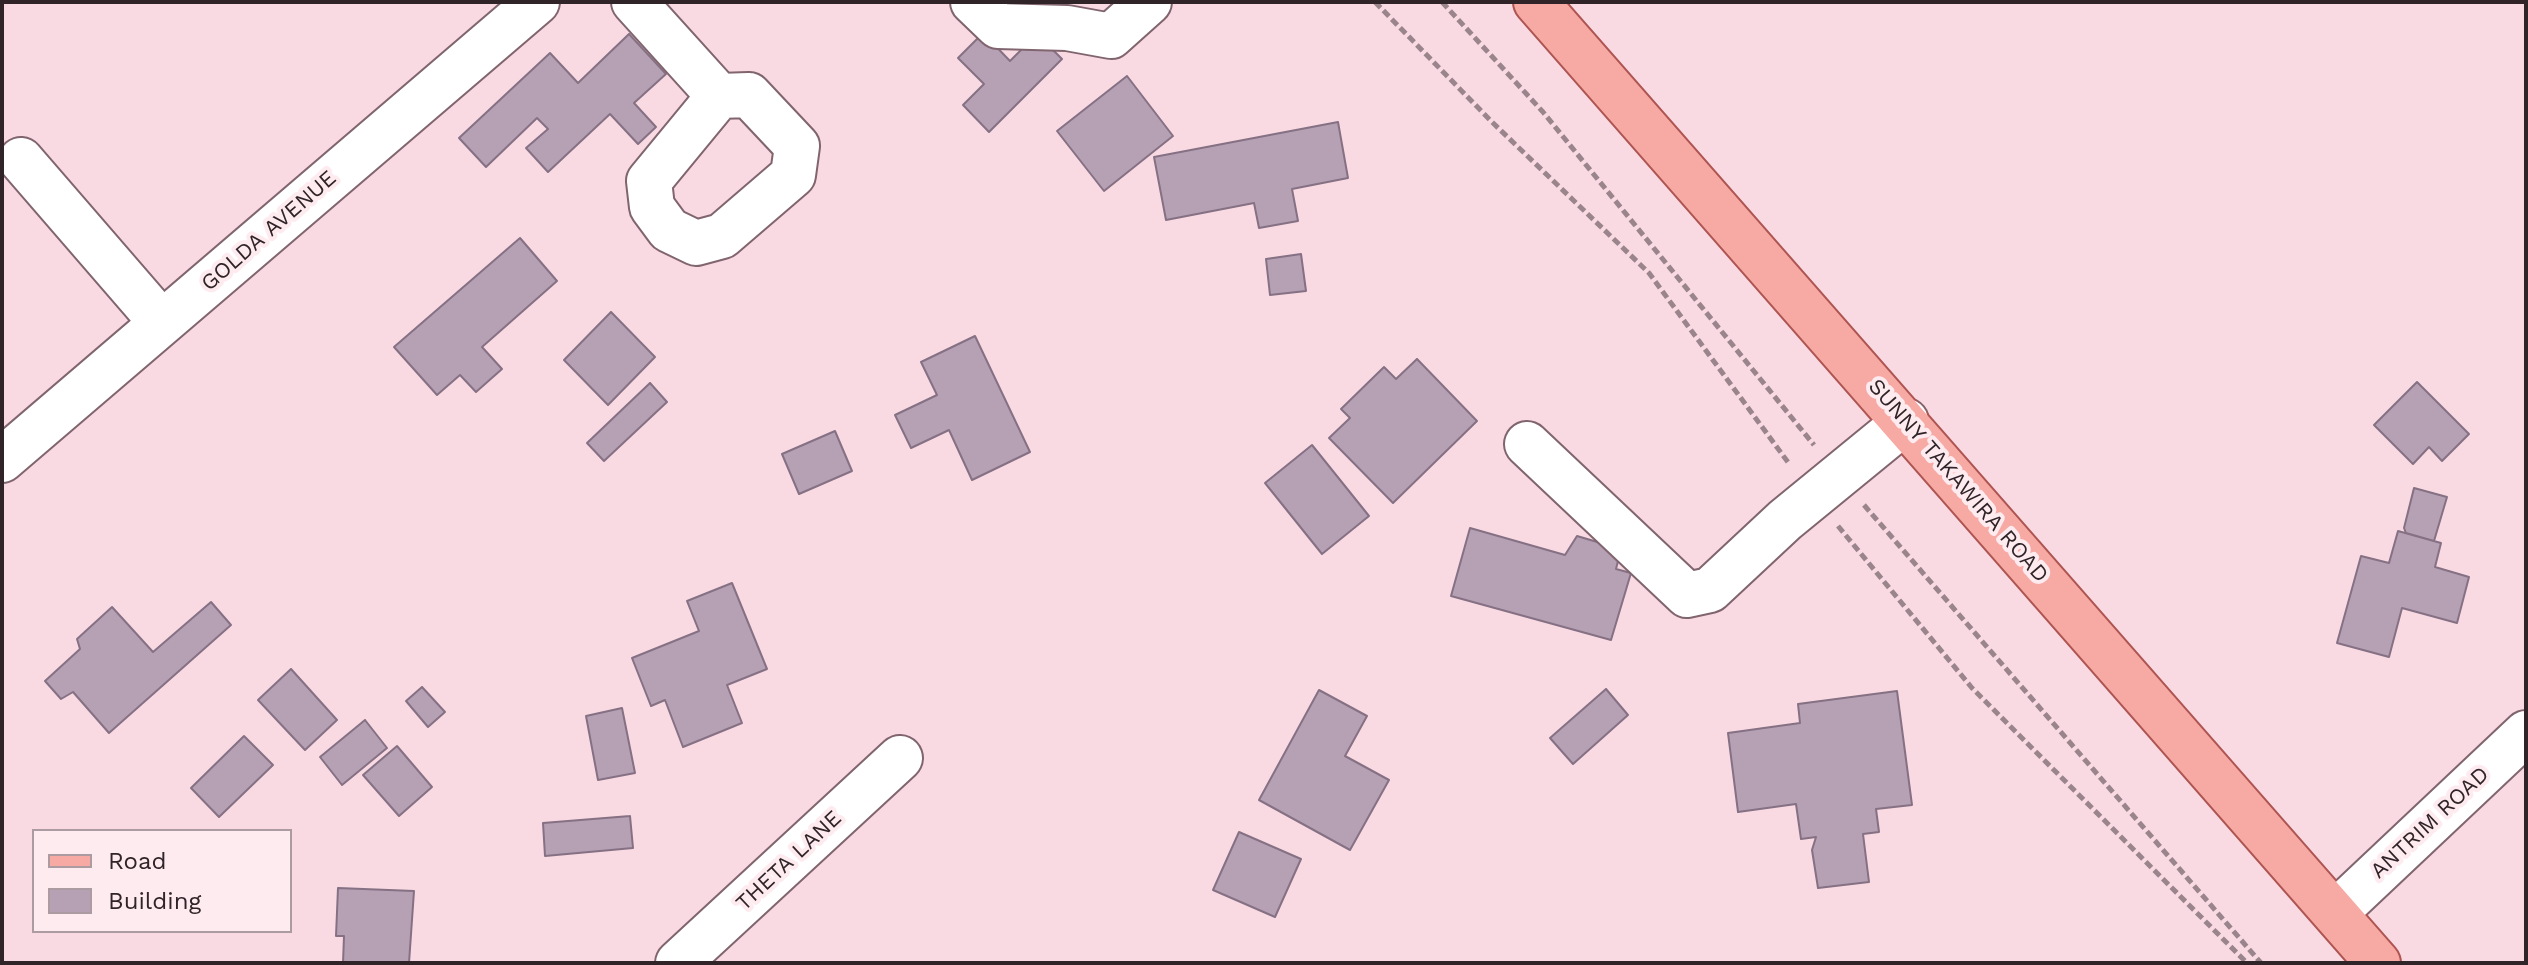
<!DOCTYPE html>
<html>
<head>
<meta charset="utf-8">
<style>
  body { margin:0 }
  #map { position:relative; width:2528px; height:965px; overflow:hidden; background:#f9dae3; font-family:"Work Sans",sans-serif }
  canvas { display:block }
  .frame { position:absolute; inset:0; border:4px solid #302428; pointer-events:none }
  .legend { position:absolute; left:32px; top:829px; width:260px; height:104px; box-sizing:border-box; background:#feebf0; border:2px solid #ac9ba0; margin:0; padding:10px 14px; list-style:none; font-size:24px; color:#302428 }
  .legend li { display:flex; align-items:center; gap:16px; height:40px }
  .legend b { width:40px; border:2px solid #ac9ba0 }
</style>
</head>
<body>
<div id="map">
<canvas width="2528" height="965"></canvas>
<div class="frame"></div>
<ul class="legend">
<li><b style="height:10px;background:#f7a9a4"></b>Road</li>
<li><b style="height:22px;background:#b6a0b4"></b>Building</li>
</ul>
</div>
<script>
const ctx = document.querySelector('canvas').getContext('2d');
ctx.lineJoin = 'round';
function fillPath(path, color) {
  ctx.fillStyle = color;
  ctx.fill(path, 'evenodd');
}
function poly(rows) {
  const path = new Path2D();
  for (const r of rows) {
    path.moveTo(r[0], r[1]);
    for (let i = 2; i < r.length; i += 2) path.lineTo(r[i], r[i + 1]);
  }
  return path;
}
function trace(path, color, width, dash) {
  ctx.strokeStyle = color;
  ctx.lineWidth = width;
  ctx.lineCap = dash ? 'butt' : 'round';
  ctx.setLineDash(dash || []);
  ctx.stroke(path);
}
function label(font, color, halo, rows, align = 'center') {
  ctx.font = font + ' "Work Sans",sans-serif';
  ctx.lineWidth = 8;
  ctx.setLineDash([]);
  ctx.textBaseline = 'middle';
  ctx.strokeStyle = halo;
  ctx.fillStyle = color;
  for (const [text, x, y, turn = 0] of rows) {
    ctx.save();
    ctx.translate(x, y);
    ctx.rotate((+turn || 0) * Math.PI / 180);
    ctx.textAlign = isNaN(turn) ? turn : align;
    if (halo) ctx.strokeText(text, 0, 0);
    ctx.fillText(text, 0, 0);
    ctx.restore();
  }
}
const building = poly([
  [983,33,1010,61,1037,34,1062,59,989,132,963,105,984,84,958,58,983,33],
  [629,34,666,74,634,103,656,127,638,144,610,114,548,172,526,148,548,129,537,118,486,167,459,138,550,53,578,83,629,34],
  [1127,76,1173,136,1104,191,1057,131,1127,76],
  [1338,122,1348,178,1292,189,1298,221,1259,228,1254,203,1166,220,1154,157,1338,122],
  [520,238,557,281,482,347,502,369,476,392,460,375,437,395,394,347,520,238],
  [1301,254,1306,291,1270,295,1266,259,1301,254],
  [611,312,655,357,608,405,564,360,611,312],
  [975,336,1030,452,972,480,949,430,911,448,895,415,937,395,921,362,975,336],
  [1417,359,1477,421,1393,503,1329,438,1350,418,1341,409,1384,367,1396,379,1417,359],
  [2417,382,2469,434,2442,461,2429,447,2413,464,2374,425,2417,382],
  [650,383,667,402,604,461,587,443,650,383],
  [835,431,852,471,799,494,782,454,835,431],
  [1312,445,1369,516,1322,554,1265,483,1312,445],
  [2414,488,2447,497,2434,541,2406,533,2404,528,2414,488],
  [1470,528,1565,555,1577,536,1621,549,1616,569,1631,573,1611,640,1451,596,1470,528],
  [2398,531,2441,543,2435,567,2469,577,2457,623,2402,608,2389,657,2337,643,2361,556,2389,563,2398,531],
  [732,583,767,669,727,685,742,723,683,747,665,700,651,706,632,658,699,631,687,601,732,583],
  [211,602,231,625,109,733,73,692,61,699,45,681,80,649,77,639,112,607,153,652,211,602],
  [291,669,337,720,305,750,258,700,291,669],
  [422,687,445,712,428,727,406,701,422,687],
  [1606,689,1628,715,1573,764,1550,738,1606,689],
  [1319,690,1367,716,1345,756,1389,780,1350,850,1259,800,1319,690],
  [1897,691,1912,805,1876,809,1879,832,1863,834,1869,882,1818,888,1812,850,1816,837,1801,839,1796,804,1738,812,1728,733,1800,723,1798,704,1897,691],
  [622,708,635,773,598,780,586,716,622,708],
  [365,720,387,748,342,785,320,757,365,720],
  [244,736,273,765,219,817,191,788,244,736],
  [397,746,432,787,399,816,363,775,397,746],
  [630,816,633,848,545,856,543,823,630,816],
  [1239,832,1301,859,1275,917,1213,890,1239,832],
  [338,888,414,891,409,963,343,963,344,936,336,936,338,888]
]);
fillPath(building, '#b6a0b4');
trace(building, '#857183', 2);
const minor = poly([
  [634,2,719,96],
  [973,2,998,26,1067,28,1111,36,1149,2],
  [749,95,797,146,793,175,722,236,696,243,669,230,652,207,649,181,719,96,749,95],
  [21,160,162,323],
  [1527,444,1687,595,1710,590,1785,520,1906,421],
  [2,460,537,2],
  [2335,913,2526,733],
  [678,963,900,758]
]);
const major = poly([
  [1536,2,2378,963]
]);
trace(minor, '#80656e', 48);
trace(major, '#ae5552', 48);
trace(poly([
  [1375,2,1492,122,1649,273,1790,465],
  [1442,2,1543,112,1814,445],
  [1864,505,2261,963],
  [1838,526,1972,688,2247,963]
]), '#9b858c', 5, [8, 4]);
trace(minor, '#fff', 44);
trace(major, '#f7a9a4', 44);
label('22px', '#302428', '#feebf0', [
  ["GOLDA AVENUE",269,231,-41],
  ["SUNNY TAKAWIRA ROAD",1958,481,49],
  ["ANTRIM ROAD",2430,823,-43],
  ["THETA LANE",789,861,-43]
]);
</script>
</body>
</html>
